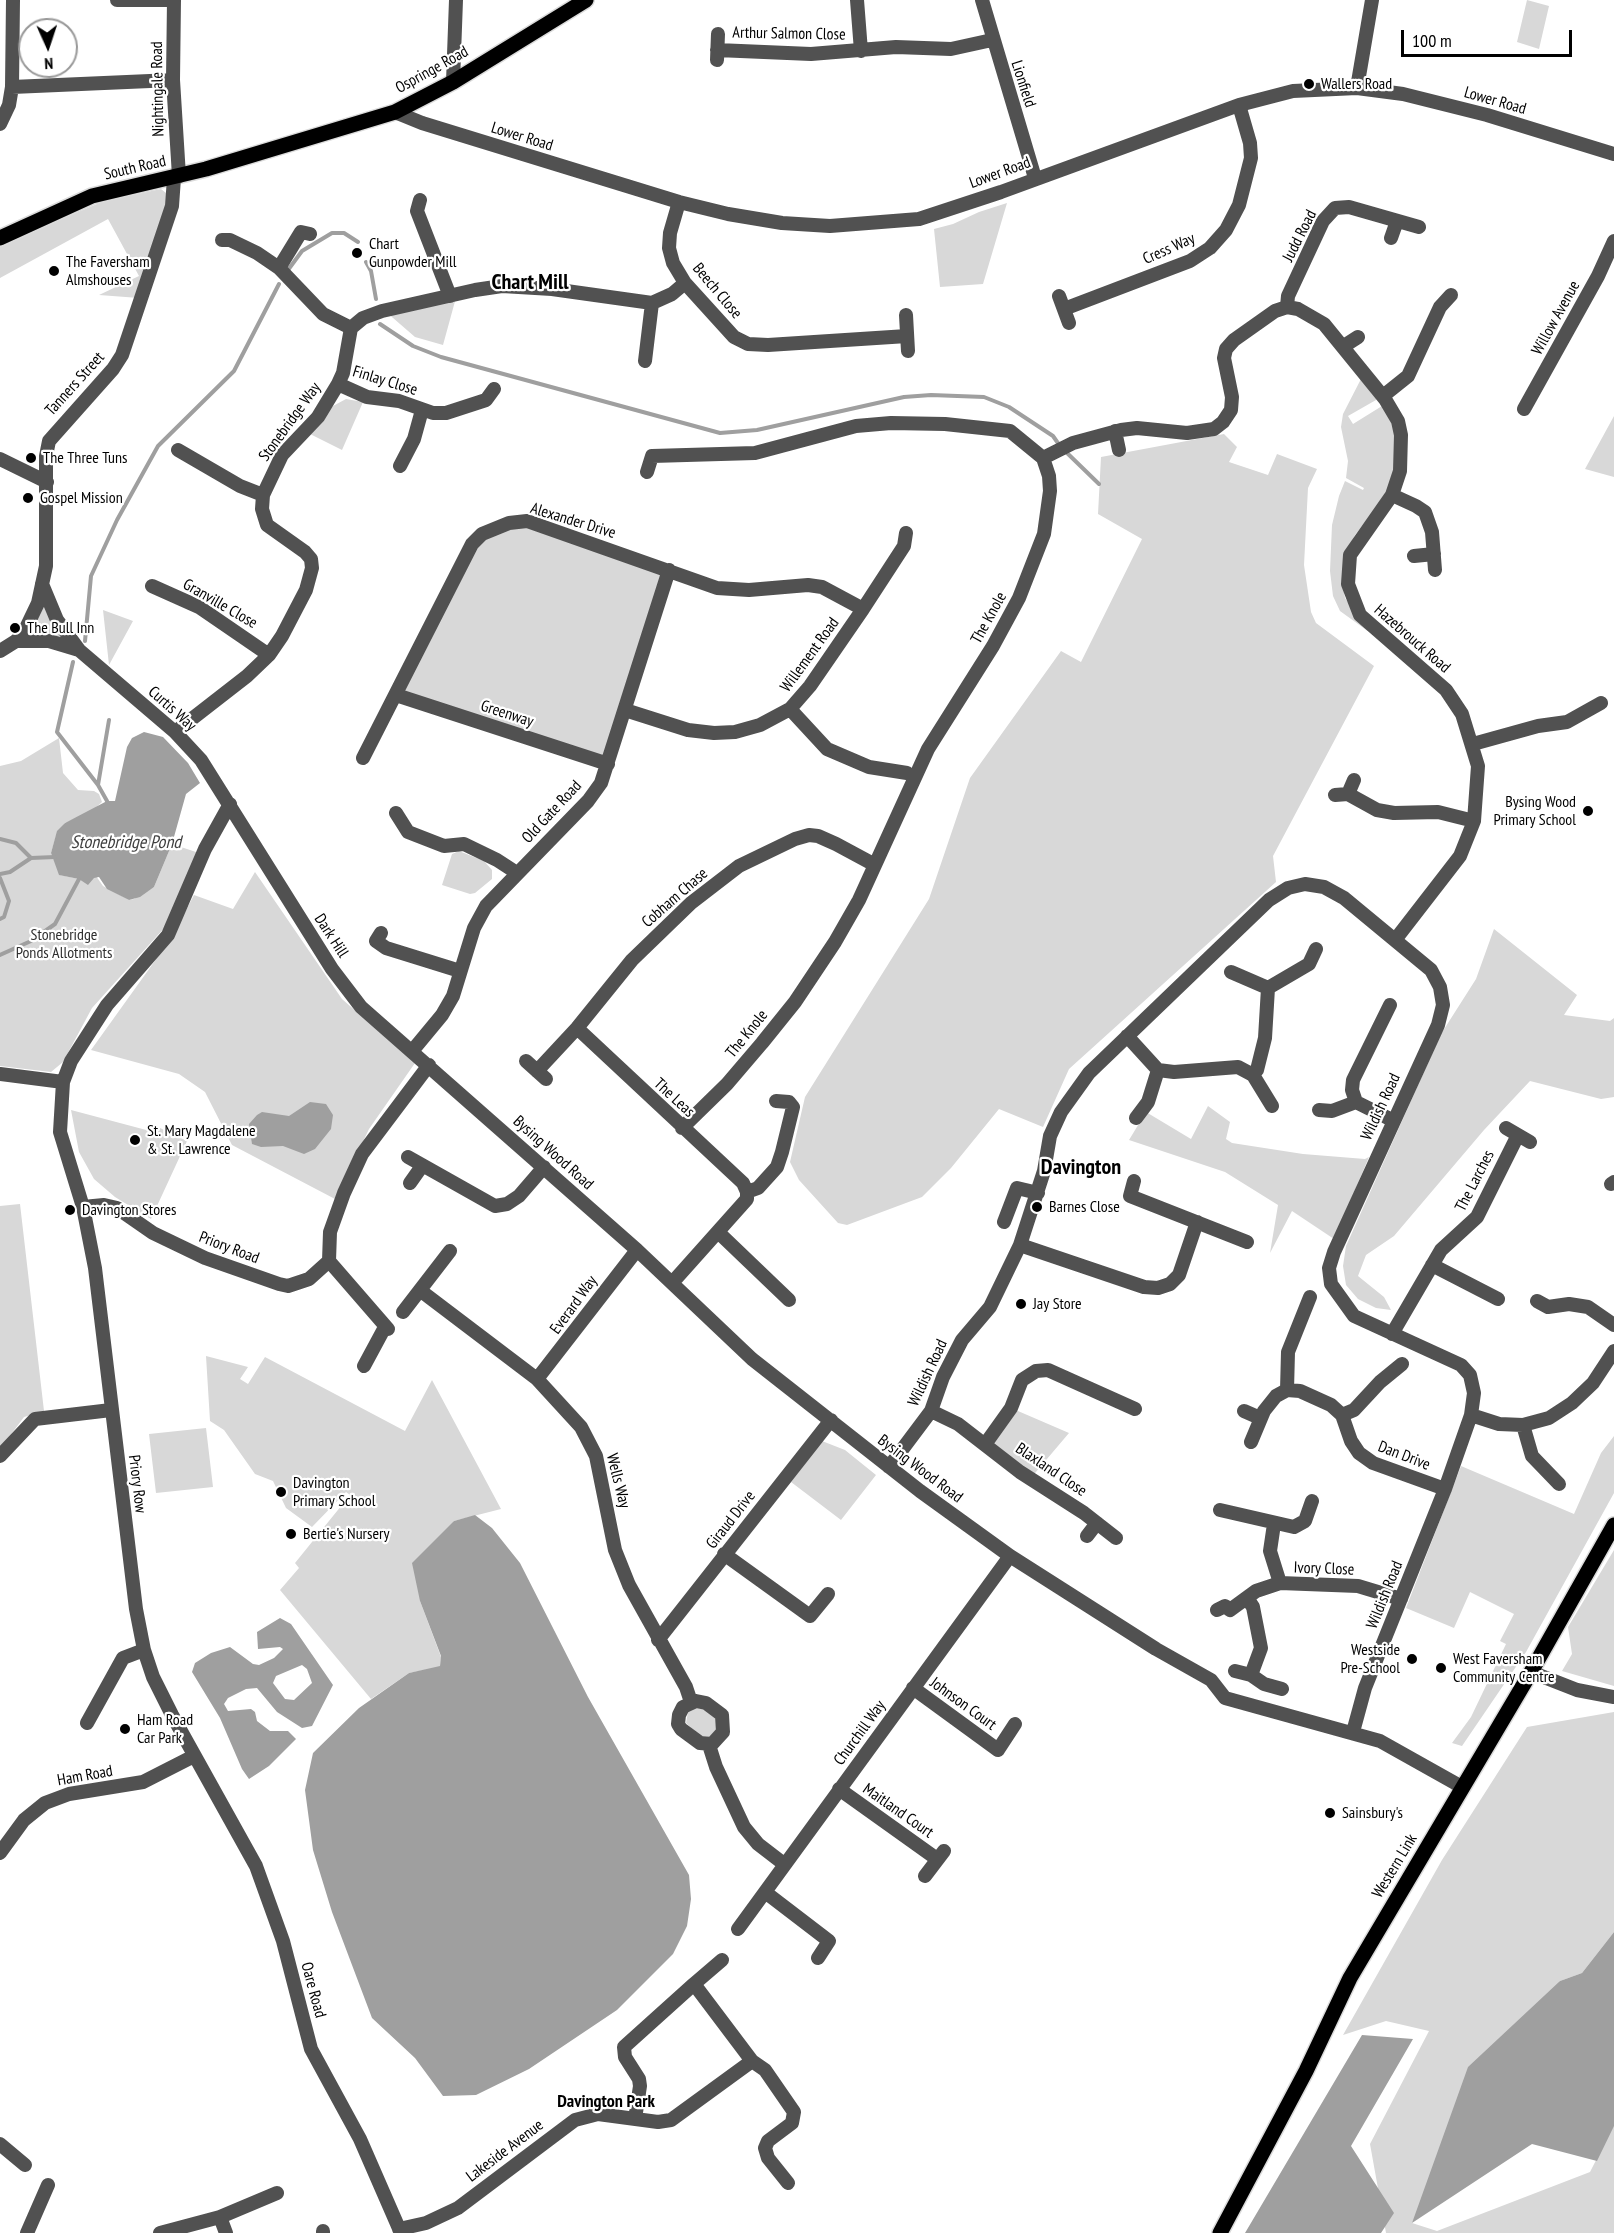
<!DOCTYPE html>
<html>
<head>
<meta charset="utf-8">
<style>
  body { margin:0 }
  #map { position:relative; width:1614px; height:2233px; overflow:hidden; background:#fff; font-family:"PT Sans Narrow",sans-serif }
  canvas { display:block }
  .north { position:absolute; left:18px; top:18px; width:60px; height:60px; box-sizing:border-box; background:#fff; border:2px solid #999; border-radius:50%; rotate:177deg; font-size:16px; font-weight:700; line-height:24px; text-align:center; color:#000 }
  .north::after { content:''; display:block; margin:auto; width:21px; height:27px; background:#000; clip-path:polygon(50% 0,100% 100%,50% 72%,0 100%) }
  .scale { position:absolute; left:1401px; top:30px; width:171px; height:27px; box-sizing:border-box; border:3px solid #000; border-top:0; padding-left:8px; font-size:18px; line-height:21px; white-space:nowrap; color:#000; -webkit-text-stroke:4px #fff; paint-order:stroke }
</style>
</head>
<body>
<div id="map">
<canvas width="1614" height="2233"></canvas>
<div class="north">N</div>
<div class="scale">100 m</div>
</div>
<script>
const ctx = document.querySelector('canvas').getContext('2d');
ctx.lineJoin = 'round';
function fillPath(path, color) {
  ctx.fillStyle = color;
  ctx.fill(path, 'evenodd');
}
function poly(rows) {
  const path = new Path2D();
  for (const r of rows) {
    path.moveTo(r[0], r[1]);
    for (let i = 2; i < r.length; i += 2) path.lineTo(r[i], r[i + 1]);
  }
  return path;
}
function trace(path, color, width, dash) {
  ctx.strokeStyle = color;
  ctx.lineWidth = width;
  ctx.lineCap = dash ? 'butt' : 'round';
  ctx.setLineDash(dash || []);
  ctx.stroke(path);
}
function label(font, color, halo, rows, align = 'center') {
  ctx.font = font + ' "PT Sans Narrow",sans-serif';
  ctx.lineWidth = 4.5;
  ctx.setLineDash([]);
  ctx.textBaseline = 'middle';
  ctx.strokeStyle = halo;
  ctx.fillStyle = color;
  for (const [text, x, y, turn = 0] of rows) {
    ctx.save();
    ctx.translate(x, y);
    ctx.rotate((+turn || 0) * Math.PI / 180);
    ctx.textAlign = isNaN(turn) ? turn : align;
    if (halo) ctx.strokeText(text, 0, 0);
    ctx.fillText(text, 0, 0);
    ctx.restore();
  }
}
fillPath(poly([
  [1527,0,1549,6,1539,49,1517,42],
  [161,189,166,193,169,200,139,298,99,295,139,276,108,219,0,278,0,245,104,201],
  [1007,203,983,284,940,287,934,229,953,224,979,212],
  [457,294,443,345,415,337,385,311],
  [1362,377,1378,397,1376,400,1348,416,1353,424,1382,406,1393,420,1398,448,1390,489,1355,535,1349,547,1343,587,1345,598,1369,632,1340,611,1333,596,1330,571,1332,525,1339,496,1345,481,1363,490,1364,488,1346,478,1348,461,1341,427,1343,414],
  [346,399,363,402,342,450,308,433,333,406],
  [1614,416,1614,477,1585,469],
  [1224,434,1237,447,1229,462,1268,475,1277,454,1317,469,1308,488,1304,565,1311,612,1316,623,1374,666,1273,856,1276,882,1069,1069,1043,1127,999,1109,951,1168,922,1197,847,1225,838,1223,799,1180,790,1162,805,1097,929,899,970,778,1061,651,1081,662,1142,539,1098,514,1101,457],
  [527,521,669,570,608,764,396,695,472,544],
  [45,603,62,638,30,634],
  [103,610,133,621,109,665],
  [59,738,63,773,78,790,94,791,99,794,102,802,93,810,65,823,56,836,51,853,60,875,79,879,96,876,103,886,129,900,134,899,154,887,172,844,199,853,166,926,92,1008,63,1062,51,1072,0,1066,0,766,21,761],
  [459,851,484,861,492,870,492,879,475,893,470,894,442,885,452,854],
  [255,872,342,999,415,1063,369,1129,335,1199,232,1145,205,1092,179,1074,91,1050,172,937,194,895,233,909],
  [1494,929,1577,995,1564,1015,1610,1021,1614,1018,1614,1097,1601,1099,1530,1081,1484,1130,1394,1236,1366,1255,1358,1276,1384,1297,1391,1310,1376,1308,1358,1299,1346,1285,1343,1266,1346,1246,1441,1034,1476,979],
  [1208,1106,1230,1122,1226,1139,1232,1143,1303,1154,1365,1159,1369,1157,1334,1239,1292,1211,1270,1253,1278,1205,1225,1172,1129,1140,1146,1112,1191,1139],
  [71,1110,150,1131,151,1126,160,1128,187,1141,151,1219,115,1197,94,1179,79,1152],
  [20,1204,44,1411,24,1417,0,1449,0,1206],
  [206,1356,248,1367,240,1379,248,1384,265,1357,405,1431,432,1380,501,1509,454,1521,420,1601,441,1657,440,1667,409,1673,371,1699,280,1590,299,1568,295,1563,350,1495,346,1492,312,1527,286,1508,273,1481,255,1474,224,1430,210,1421],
  [1011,1408,1069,1433,1030,1479,986,1443],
  [206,1428,213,1487,156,1493,149,1434],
  [1614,1436,1614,1493,1526,1652,1462,1746,1452,1743,1471,1717,1506,1644,1500,1641,1514,1614,1470,1592,1454,1628,1406,1608,1461,1466,1574,1514,1601,1453],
  [822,1441,845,1450,876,1475,841,1520,791,1482],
  [1614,1550,1614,1686,1562,1671,1572,1654,1568,1627],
  [696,1706,714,1714,719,1727,709,1737,700,1736,686,1723,688,1712],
  [1614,1712,1614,1932,1582,1973,1560,1981,1412,2223,1437,2231,1590,2172,1614,2125,1614,2233,1386,2233,1370,2144,1429,2031,1386,2021,1343,2035,1442,1860,1527,1727]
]), '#d8d8d8');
fillPath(poly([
  [144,732,163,737,188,763,200,783,186,794,172,844,154,887,140,897,129,900,107,889,99,877,94,878,88,885,79,879,59,875,51,853,57,831,65,823,107,801,115,801,127,747,132,738],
  [310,1102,326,1104,333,1115,331,1129,315,1149,304,1154,283,1146,261,1147,252,1144,249,1124,257,1115,262,1112,289,1116],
  [475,1515,492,1528,520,1563,588,1697,689,1875,691,1899,687,1926,673,1954,617,2010,529,2069,476,2095,443,2096,415,2058,372,2018,332,1912,313,1850,305,1790,313,1753,359,1708,409,1673,440,1666,441,1656,420,1601,412,1563,454,1521],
  [280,1618,291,1624,333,1685,312,1726,302,1728,277,1712,257,1688,246,1689,228,1698,224,1704,228,1711,251,1709,255,1712,257,1721,270,1731,288,1731,296,1739,269,1766,249,1779,242,1769,220,1718,192,1672,195,1663,211,1653,230,1647,253,1664,259,1665,274,1658,283,1649,280,1647,258,1649,257,1632],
  [302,1665,307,1669,312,1683,294,1700,285,1699,273,1683,276,1676],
  [1614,1932,1614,2126,1597,2161,1532,2144,1412,2223,1468,2067,1560,1981,1582,1973],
  [1362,2035,1413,2039,1351,2146,1394,2213,1381,2233,1245,2233]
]), '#9f9f9f');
trace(poly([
  [366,262,371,271,376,299],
  [288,270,302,251,332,233,344,233,358,242],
  [380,324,413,346,441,357,720,433,757,430,904,397,931,395,984,397,1009,407,1053,436,1060,446],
  [1065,451,1099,484],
  [85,641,91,576,117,520,158,446,234,371,279,284],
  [73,662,57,732,98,785],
  [107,801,98,785,109,720],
  [0,839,16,843,31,858],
  [0,874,10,872,31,858,55,857],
  [0,878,9,901,4,917,0,919],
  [0,955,31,941,55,924,79,879]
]), '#9f9f9f', 4);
const major = poly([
  [0,238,92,196,206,169,395,112,453,82,586,0],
  [1220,2233,1306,2071,1350,1978,1531,1672,1614,1525]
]);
trace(major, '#dbdbdb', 18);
trace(poly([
  [117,0,174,0],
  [174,0,173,80,179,176],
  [857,0,861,51],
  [982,0,1035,178],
  [717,50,811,54,896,47,951,49,992,40],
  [717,60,718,34],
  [453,82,456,0],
  [12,87,173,80],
  [1357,88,1372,0],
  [395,112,422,123,679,202,728,214,782,223,830,226,919,219,1001,192,1239,105,1293,91,1357,88,1403,94,1487,115,1614,154],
  [0,124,9,105,12,87,13,0],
  [420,200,417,211,450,296],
  [679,202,670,233,669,248,673,263,685,283,734,337,748,344,768,345,907,336],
  [1391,238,1397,221],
  [222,240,230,240,257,253,279,268,323,314,351,328],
  [279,268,301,232,310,234],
  [1059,296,1069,323],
  [1287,307,1288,296,1323,221,1335,208,1349,207,1419,227],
  [1064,309,1190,261,1210,248,1226,230,1239,205,1251,158,1250,143,1239,105],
  [906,315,908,351],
  [1344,346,1358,337],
  [645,361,652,303],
  [338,384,367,397,399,401,433,413,446,413,486,400,494,389],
  [1383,396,1408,376,1440,307,1451,295],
  [1524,409,1598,276,1614,241],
  [1115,431,1119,450],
  [178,450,240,486,263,495],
  [1043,458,1073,443,1121,430,1137,428,1187,433,1214,429,1223,422,1231,410,1232,397,1224,358,1226,349,1234,340,1275,311,1287,307,1298,309,1324,324,1385,399,1398,421,1401,435,1400,471,1392,495,1350,555,1348,584,1360,615,1446,690,1462,714,1478,766,1474,821,1460,856,1395,940],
  [0,459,47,482],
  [400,466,414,439,422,410],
  [647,472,652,456,755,453,856,426,891,423,945,424,1010,431,1043,458,1049,476,1050,491,1044,534,1019,598,993,646,928,749,859,900,835,942,795,1002,762,1043,727,1084,682,1128],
  [1392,495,1416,506,1425,512,1432,532,1435,570],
  [1414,556,1434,554],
  [42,584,57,620,79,650,175,732,201,760,332,969,361,1007,637,1250,752,1359,920,1491,1010,1556,1156,1649,1211,1680,1225,1698,1380,1741,1462,1787],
  [152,586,199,607,269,655],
  [16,641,49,641,79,650],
  [0,651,16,641,26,628,38,603,46,566,46,456,49,441,113,369,122,355,172,206,174,178],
  [396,695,608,764],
  [790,709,827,749,869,767,907,773],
  [625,710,688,730,714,733,735,732,760,725,790,709,810,686,863,609,904,546,906,533],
  [175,732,247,676,269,655,282,636,306,590,312,568,311,559,305,552,267,525,262,509,263,495,282,455,318,417,338,384,343,373,351,328,363,318,382,311,475,290,502,286,552,289,652,303,672,294,685,283],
  [1473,744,1538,726,1567,722,1601,703],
  [363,758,472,544,482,534,509,523,527,521,717,588,749,590,808,585,822,587,863,609],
  [1348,794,1354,780],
  [1335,795,1348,794,1377,810,1394,813,1438,812,1474,821],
  [230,804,205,849,168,935,107,1005,71,1061,63,1082,60,1132,83,1207,95,1268,136,1609,144,1650,153,1677,172,1715,256,1866,283,1941,311,2049,360,2139,401,2233],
  [396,813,408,832,444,846,464,844,497,860,517,873],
  [381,933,376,941,386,948,460,971],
  [1231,972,1268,988],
  [1390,1005,1353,1080,1352,1090,1356,1102,1392,1120],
  [577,1028,743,1183,747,1192,747,1199,672,1283],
  [1127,1036,1158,1070,1174,1072,1238,1067,1253,1075,1257,1070,1265,1038,1268,988,1309,964,1316,949],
  [413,1050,442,1015,453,996,474,928,486,906,588,801,601,783,669,570],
  [526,1061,546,1079],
  [537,1071,577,1028,632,960,691,903,739,866,795,839,809,835,818,836,836,844,875,865],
  [0,1074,63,1082],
  [1253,1075,1272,1106],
  [1319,1110,1332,1111,1356,1102],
  [1136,1118,1148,1102,1158,1070],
  [1506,1128,1530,1142],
  [408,1157,495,1206,507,1204,519,1196,544,1167],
  [1134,1181,1130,1196,1247,1242],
  [410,1183,422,1166],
  [1611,1184,1614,1182],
  [747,1192,758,1188,777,1167,782,1152,793,1107,789,1102,776,1101],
  [83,1207,104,1205,117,1208,153,1233,205,1258,279,1284,288,1286,309,1279,329,1261,330,1232,344,1193,362,1154,429,1065],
  [1004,1222,1017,1188,1038,1193],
  [718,1232,789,1300],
  [1020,1245,1144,1287,1158,1288,1170,1284,1179,1275,1197,1222],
  [329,1261,388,1329],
  [1432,1265,1498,1299],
  [421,1291,537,1379,581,1427,596,1456,615,1550,629,1585,686,1687,691,1702],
  [1537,1301,1548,1307,1569,1304,1588,1307,1614,1325],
  [403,1312,450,1251],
  [1392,1334,1441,1250,1477,1217,1518,1135],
  [364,1366,385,1327],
  [537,1379,637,1250],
  [1287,1390,1288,1352,1310,1297],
  [931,1411,958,1424,1020,1472,1084,1513,1116,1538],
  [1244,1411,1260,1418],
  [1342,1415,1354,1410,1380,1382,1402,1364],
  [1471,1415,1499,1424,1523,1425,1549,1418,1572,1403,1593,1383,1614,1351],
  [1523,1425,1532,1456,1559,1484],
  [1251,1442,1264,1411,1276,1396,1287,1390,1300,1391,1331,1405,1342,1415,1351,1441,1359,1453,1373,1463,1445,1489],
  [986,1443,1011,1408,1022,1380,1036,1371,1048,1370,1135,1409],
  [0,1456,35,1419,111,1410],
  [889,1467,931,1411,943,1377,962,1340,990,1307,1020,1245,1044,1171,1050,1136,1061,1112,1089,1073,1269,900,1288,888,1305,884,1324,887,1344,898,1431,970,1440,987,1443,1005,1438,1025,1334,1252,1329,1268,1331,1284,1354,1316,1461,1365,1470,1375,1474,1393,1471,1415,1445,1489,1365,1688,1353,1732],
  [1220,1510,1294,1527,1305,1521,1312,1501],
  [1274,1524,1270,1551,1280,1583],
  [1087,1536,1097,1523],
  [724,1554,810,1616,828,1594],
  [1247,1598,1253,1607,1261,1648,1251,1675],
  [1217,1610,1225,1606,1230,1610,1256,1591,1280,1583,1358,1586,1401,1599],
  [658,1640,831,1420],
  [1235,1671,1251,1675,1264,1684,1282,1689],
  [1531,1672,1577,1690,1614,1697],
  [913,1688,998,1750,1015,1724],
  [696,1701,706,1703,722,1715,723,1732,712,1744,700,1743,681,1729,678,1724,679,1715,683,1707,696,1701],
  [87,1723,123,1658,144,1650],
  [709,1745,716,1767,744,1827,758,1844,784,1864],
  [839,1789,937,1859],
  [0,1853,24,1820,45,1803,69,1794,143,1782,194,1756],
  [925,1876,944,1851],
  [765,1892,829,1941,818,1958],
  [738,1929,1010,1556],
  [694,1984,722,1960],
  [635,2119,640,2086,639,2079,625,2057,624,2047,694,1984,752,2061,765,2070,794,2112,792,2123,768,2141,765,2148,768,2158,788,2183],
  [0,2144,25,2165],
  [399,2229,426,2223,458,2208,575,2120,598,2114,658,2122,671,2120,752,2061],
  [27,2233,48,2185],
  [160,2233,220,2217],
  [226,2233,220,2217,277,2193],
  [323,2233,323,2231]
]), '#515151', 14);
trace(major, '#000', 15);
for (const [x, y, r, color] of [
  [1309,84,6,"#000"],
  [357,253,6,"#000"],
  [54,271,6,"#000"],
  [31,458,6,"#000"],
  [28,498,6,"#000"],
  [15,628,6,"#000"],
  [1588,811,6,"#000"],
  [135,1140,6,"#000"],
  [1037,1207,6,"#000"],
  [70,1210,6,"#000"],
  [1021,1304,6,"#000"],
  [281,1492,6,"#000"],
  [291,1534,6,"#000"],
  [1412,1659,6,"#000"],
  [1441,1668,6,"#000"],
  [125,1729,6,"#000"],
  [1330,1813,6,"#000"]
]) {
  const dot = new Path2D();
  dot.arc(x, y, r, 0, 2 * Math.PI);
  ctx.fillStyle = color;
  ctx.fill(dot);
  trace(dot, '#fff', 2);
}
label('16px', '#000', '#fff', [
  ["Arthur Salmon Close",789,34,1],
  ["Ospringe Road",432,70,-29],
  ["Lionfield",1023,84,72],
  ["Nightingale Road",158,89,-91],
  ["Lower Road",1495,101,16],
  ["Lower Road",522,137,17],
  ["South Road",135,168,-13],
  ["Lower Road",1000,173,-20],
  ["Judd Road",1300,236,-63],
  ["Cress Way",1169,249,-24],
  ["Beech Close",717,291,50],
  ["Willow Avenue",1556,318,-61],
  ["Finlay Close",385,381,17],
  ["Tanners Street",75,384,-48],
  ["Stonebridge Way",290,422,-54],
  ["Alexander Drive",573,521,17],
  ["Granville Close",220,604,30],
  ["The Knole",989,618,-61],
  ["Hazebrouck Road",1412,639,41],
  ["Willement Road",810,655,-54],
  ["Curtis Way",172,709,42],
  ["Greenway",507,714,18],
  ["Old Gate Road",552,812,-47],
  ["Cobham Chase",675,898,-41],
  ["Dark Hill",331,936,57],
  ["The Knole",747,1034,-51],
  ["The Leas",674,1098,43],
  ["Wildish Road",1381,1107,-65],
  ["Bysing Wood Road",553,1153,42],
  ["The Larches",1475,1181,-63],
  ["Priory Road",229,1248,21],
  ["Everard Way",574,1305,-54],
  ["Wildish Road",928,1373,-65],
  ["Dan Drive",1404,1456,21],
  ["Bysing Wood Road",920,1469,37],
  ["Blaxland Close",1051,1470,34],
  ["Wells Way",618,1481,76],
  ["Priory Row",137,1484,83],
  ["Giraud Drive",731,1520,-52],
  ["Ivory Close",1324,1569,2],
  ["Wildish Road",1385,1595,-68],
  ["Johnson Court",963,1704,36],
  ["Churchill Way",860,1733,-54],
  ["Ham Road",85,1776,-10],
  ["Maitland Court",898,1811,35],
  ["Western Link",1395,1866,-59],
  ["Oare Road",313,1990,75],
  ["Lakeside Avenue",505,2151,-37]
]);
label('16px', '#000', '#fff', [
  ["Wallers Road",1321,84],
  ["Chart",369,244],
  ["Gunpowder Mill",369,262],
  ["The Faversham",66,262],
  ["Almshouses",66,280],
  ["The Three Tuns",43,458],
  ["Gospel Mission",40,498],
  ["The Bull Inn",27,628],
  ["Bysing Wood",1576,802,"right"],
  ["Primary School",1576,820,"right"],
  ["St. Mary Magdalene",147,1131],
  ["& St. Lawrence",147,1149],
  ["Barnes Close",1049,1207],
  ["Davington Stores",82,1210],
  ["Jay Store",1033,1304],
  ["Davington",293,1483],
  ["Primary School",293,1501],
  ["Bertie's Nursery",303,1534],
  ["Westside",1400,1650,"right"],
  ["Pre-School",1400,1668,"right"],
  ["West Faversham",1453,1659],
  ["Community Centre",1453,1677],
  ["Ham Road",137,1720],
  ["Car Park",137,1738],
  ["Sainsbury's",1342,1813]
], 'left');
label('16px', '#2f2f2f', '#fff', [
  ["Stonebridge",64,935],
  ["Ponds Allotments",64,953]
]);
label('italic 18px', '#404040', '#fff', [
  ["Stonebridge Pond",126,843]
]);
label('bold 18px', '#000', '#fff', [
  ["Davington Park",606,2102]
]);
label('bold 22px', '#000', '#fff', [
  ["Chart Mill",530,283],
  ["Davington",1081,1168]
]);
</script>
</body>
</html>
